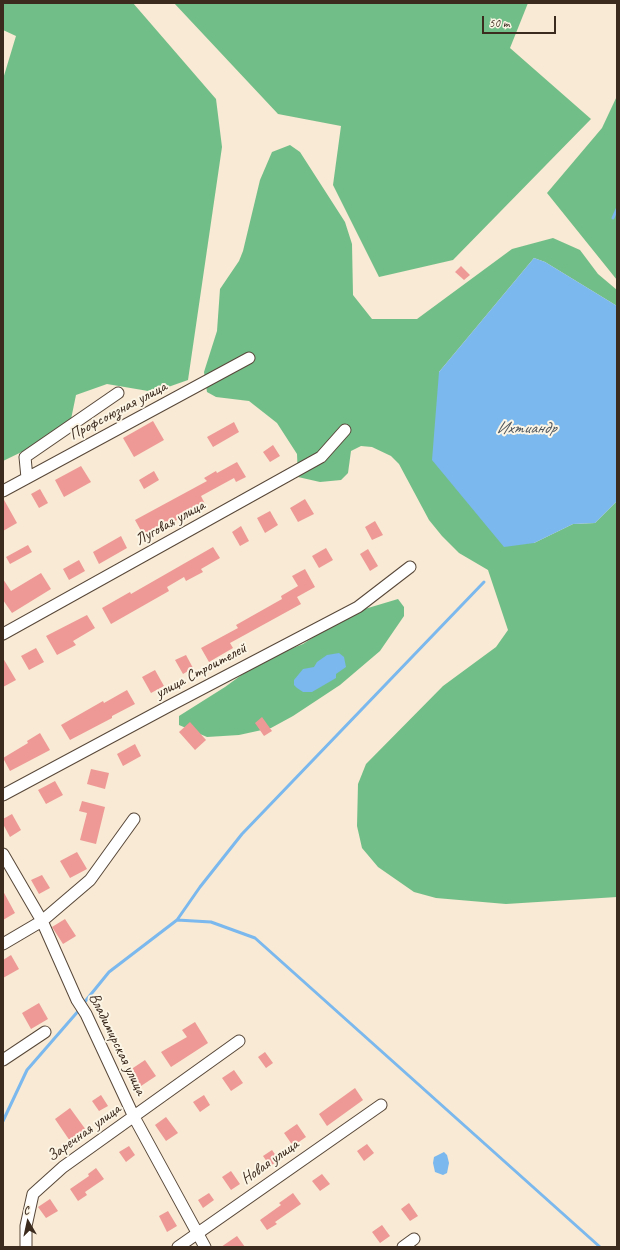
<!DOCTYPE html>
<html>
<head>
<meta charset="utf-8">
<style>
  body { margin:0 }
  #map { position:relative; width:620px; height:1250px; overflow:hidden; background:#f8ead4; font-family:Caveat,sans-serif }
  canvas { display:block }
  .frame { position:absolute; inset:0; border:4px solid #3b2a1e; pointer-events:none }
  .north { position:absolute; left:8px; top:1202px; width:40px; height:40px; -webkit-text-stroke:3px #fcf5e5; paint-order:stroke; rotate:351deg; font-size:11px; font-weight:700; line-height:16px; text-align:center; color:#3b2a1e }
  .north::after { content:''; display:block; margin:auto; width:14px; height:18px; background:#3b2a1e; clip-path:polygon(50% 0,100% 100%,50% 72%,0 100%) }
  .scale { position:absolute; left:482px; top:16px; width:74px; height:18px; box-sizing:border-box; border:2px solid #3b2a1e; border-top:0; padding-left:5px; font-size:12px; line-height:14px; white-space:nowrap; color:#3b2a1e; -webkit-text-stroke:3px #fcf5e5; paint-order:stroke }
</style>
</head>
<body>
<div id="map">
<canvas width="620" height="1250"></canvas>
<div class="frame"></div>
<div class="north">С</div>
<div class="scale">50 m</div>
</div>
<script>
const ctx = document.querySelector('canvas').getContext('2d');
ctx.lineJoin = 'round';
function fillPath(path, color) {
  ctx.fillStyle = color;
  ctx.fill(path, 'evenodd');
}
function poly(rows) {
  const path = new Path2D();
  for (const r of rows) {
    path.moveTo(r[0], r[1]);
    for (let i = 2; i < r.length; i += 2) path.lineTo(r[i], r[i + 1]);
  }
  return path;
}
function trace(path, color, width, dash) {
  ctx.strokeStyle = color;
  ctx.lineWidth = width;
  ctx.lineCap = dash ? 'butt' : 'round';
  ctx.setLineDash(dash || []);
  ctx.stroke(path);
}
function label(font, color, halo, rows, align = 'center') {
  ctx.font = font + ' Caveat,sans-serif';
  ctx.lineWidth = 4;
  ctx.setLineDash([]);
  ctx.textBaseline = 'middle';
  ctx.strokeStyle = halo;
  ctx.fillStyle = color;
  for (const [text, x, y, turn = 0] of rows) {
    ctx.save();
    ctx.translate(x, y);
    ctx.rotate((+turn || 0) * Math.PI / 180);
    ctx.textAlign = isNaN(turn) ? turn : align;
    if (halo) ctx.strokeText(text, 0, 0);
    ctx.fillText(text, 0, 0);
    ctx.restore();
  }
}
fillPath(poly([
  [3,3,133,3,216,99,222,147,188,380,154,392,107,384,76,395,69,429,3,461,3,79,16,36,3,30],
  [174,3,528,3,510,48,591,119,453,260,379,277,333,185,341,126,278,114],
  [617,96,617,280,547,193,602,128],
  [290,145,300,152,345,222,352,244,353,295,372,319,417,319,512,249,553,238,580,250,598,274,617,290,617,306,545,262,534,258,439,372,534,543,573,524,595,523,617,501,617,897,506,904,436,898,414,892,378,867,362,848,357,826,358,784,366,764,443,686,496,647,508,630,488,570,459,553,442,536,429,520,399,464,391,456,372,447,361,446,351,451,348,473,341,480,320,482,298,477,297,454,277,423,249,401,216,397,207,392,204,372,217,331,220,289,239,261,243,251,260,180,272,152],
  [398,599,404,607,404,616,380,651,340,685,293,716,271,728,239,735,207,737,179,725,179,716,225,687,262,660,303,644,348,614]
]), '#72be88');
fillPath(poly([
  [534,258,545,262,617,306,617,501,595,523,573,524,534,543,504,547,432,460,439,372],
  [339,653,344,657,346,667,336,674,336,678,312,692,303,692,297,688,294,685,294,680,303,669,314,667,317,662,327,655],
  [444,1152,447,1155,449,1163,447,1173,443,1175,435,1172,433,1163,434,1157]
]), '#7ab8ed');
trace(poly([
  [613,218,617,209],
  [177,920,211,922,255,938,600,1247],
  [83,1004,109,972,177,920,200,887,242,834,484,582],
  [3,1121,27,1070,80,1009]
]), '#7ab8ed', 3);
fillPath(poly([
  [461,266,470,275,464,280,455,272],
  [153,421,164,440,134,457,123,438],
  [234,422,239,432,213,447,207,437],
  [273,445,280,456,270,462,263,452],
  [237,462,246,477,236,482,234,478,201,496,205,504,145,538,135,520,207,481,204,478,216,471,217,473],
  [81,466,91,482,64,497,55,480],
  [154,471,159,480,144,489,139,480],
  [40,489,48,503,39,508,31,494],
  [3,498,17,523,3,531],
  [305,499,314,514,298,522,290,508],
  [270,511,278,525,265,533,257,518],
  [375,521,383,535,372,540,365,527],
  [241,526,249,541,240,546,232,532],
  [121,536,127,548,99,564,93,552],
  [28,545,32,552,10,564,6,557],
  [213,547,220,558,201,569,203,572,186,581,184,577,167,587,169,591,111,624,102,608,130,592,131,594],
  [326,548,333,560,319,568,312,556],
  [368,549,378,566,370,571,360,554],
  [79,560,85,571,69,580,63,569],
  [305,569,315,587,297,597,301,604,230,643,233,648,209,662,201,648,238,628,236,625,282,599,281,596,298,586,292,576],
  [41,573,51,589,12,613,3,600,3,579,11,591],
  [87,615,95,628,73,641,76,645,57,655,46,636],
  [36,648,44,662,29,670,21,656],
  [186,655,193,668,183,674,175,660],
  [3,658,16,680,3,687],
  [155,670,164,686,151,693,142,677],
  [127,690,135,704,112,716,112,718,70,740,61,725,103,701,104,703],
  [262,717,272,731,264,736,255,723],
  [190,722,206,740,195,750,179,732],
  [40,733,50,750,10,771,3,758,28,743,27,741],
  [135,744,141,756,123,766,117,754],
  [91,769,109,773,105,789,87,784],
  [55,781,63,795,46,804,38,790],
  [82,801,105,807,96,844,80,840,87,813,79,811],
  [12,814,21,830,10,837,3,824,3,819],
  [77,852,87,869,70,878,60,861],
  [42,875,50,888,39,894,31,880],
  [3,891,15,913,3,920],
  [65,919,76,936,63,944,52,927],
  [11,955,19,969,3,978,3,960],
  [39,1003,48,1019,31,1029,22,1013],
  [195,1022,208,1043,171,1067,161,1052,187,1037,182,1030],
  [265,1052,273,1063,266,1068,258,1057],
  [145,1060,156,1076,141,1086,130,1070],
  [234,1070,243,1083,231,1091,222,1078],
  [355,1088,363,1100,327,1126,319,1114],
  [101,1095,108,1106,99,1111,92,1101],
  [204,1095,210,1105,200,1112,193,1102],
  [70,1108,86,1130,70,1141,55,1119],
  [166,1117,178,1133,166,1141,155,1125],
  [297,1124,306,1137,293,1146,284,1133],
  [367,1144,374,1153,364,1161,357,1151],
  [129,1146,135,1155,126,1162,119,1152],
  [272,1150,279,1160,270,1166,263,1156],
  [96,1168,104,1179,85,1192,87,1195,78,1201,70,1189,89,1176,88,1174],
  [231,1171,240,1184,231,1190,222,1177],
  [322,1174,330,1184,320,1191,312,1181],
  [209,1193,214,1200,203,1208,198,1200],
  [293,1193,301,1204,275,1222,277,1224,267,1230,260,1220,281,1205,279,1203],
  [50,1199,58,1211,46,1218,38,1207],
  [409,1203,418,1216,410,1221,401,1209],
  [168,1211,177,1226,167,1232,159,1216],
  [382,1225,390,1236,380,1243,372,1232],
  [237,1236,245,1247,221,1247]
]), '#ee9996');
const minor = poly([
  [27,478,25,457,118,393],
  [3,491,249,358],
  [3,634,321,457,345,430],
  [3,795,169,706,358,607,410,567],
  [3,854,42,921,77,1000,86,1014,134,1117,205,1247],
  [3,944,42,921,90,880,134,819],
  [3,1060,45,1032],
  [26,1247,26,1226,33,1194,63,1167,239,1041],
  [178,1247,381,1105],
  [403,1247,414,1239]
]);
trace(minor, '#574739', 13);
trace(minor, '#fff', 11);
label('16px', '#3b2a1e', '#fcf5e5', [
  ["Профсоюзная улица",118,411,-28],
  ["Луговая улица",170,523,-29],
  ["улица Строителей",201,671,-28],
  ["Владимирская улица",117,1044,64],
  ["Заречная улица",84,1133,-36],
  ["Новая улица",270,1162,-35]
]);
label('italic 17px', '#4e555c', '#fcf5e5', [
  ["Ихтиандр",526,429]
]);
</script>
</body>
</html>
